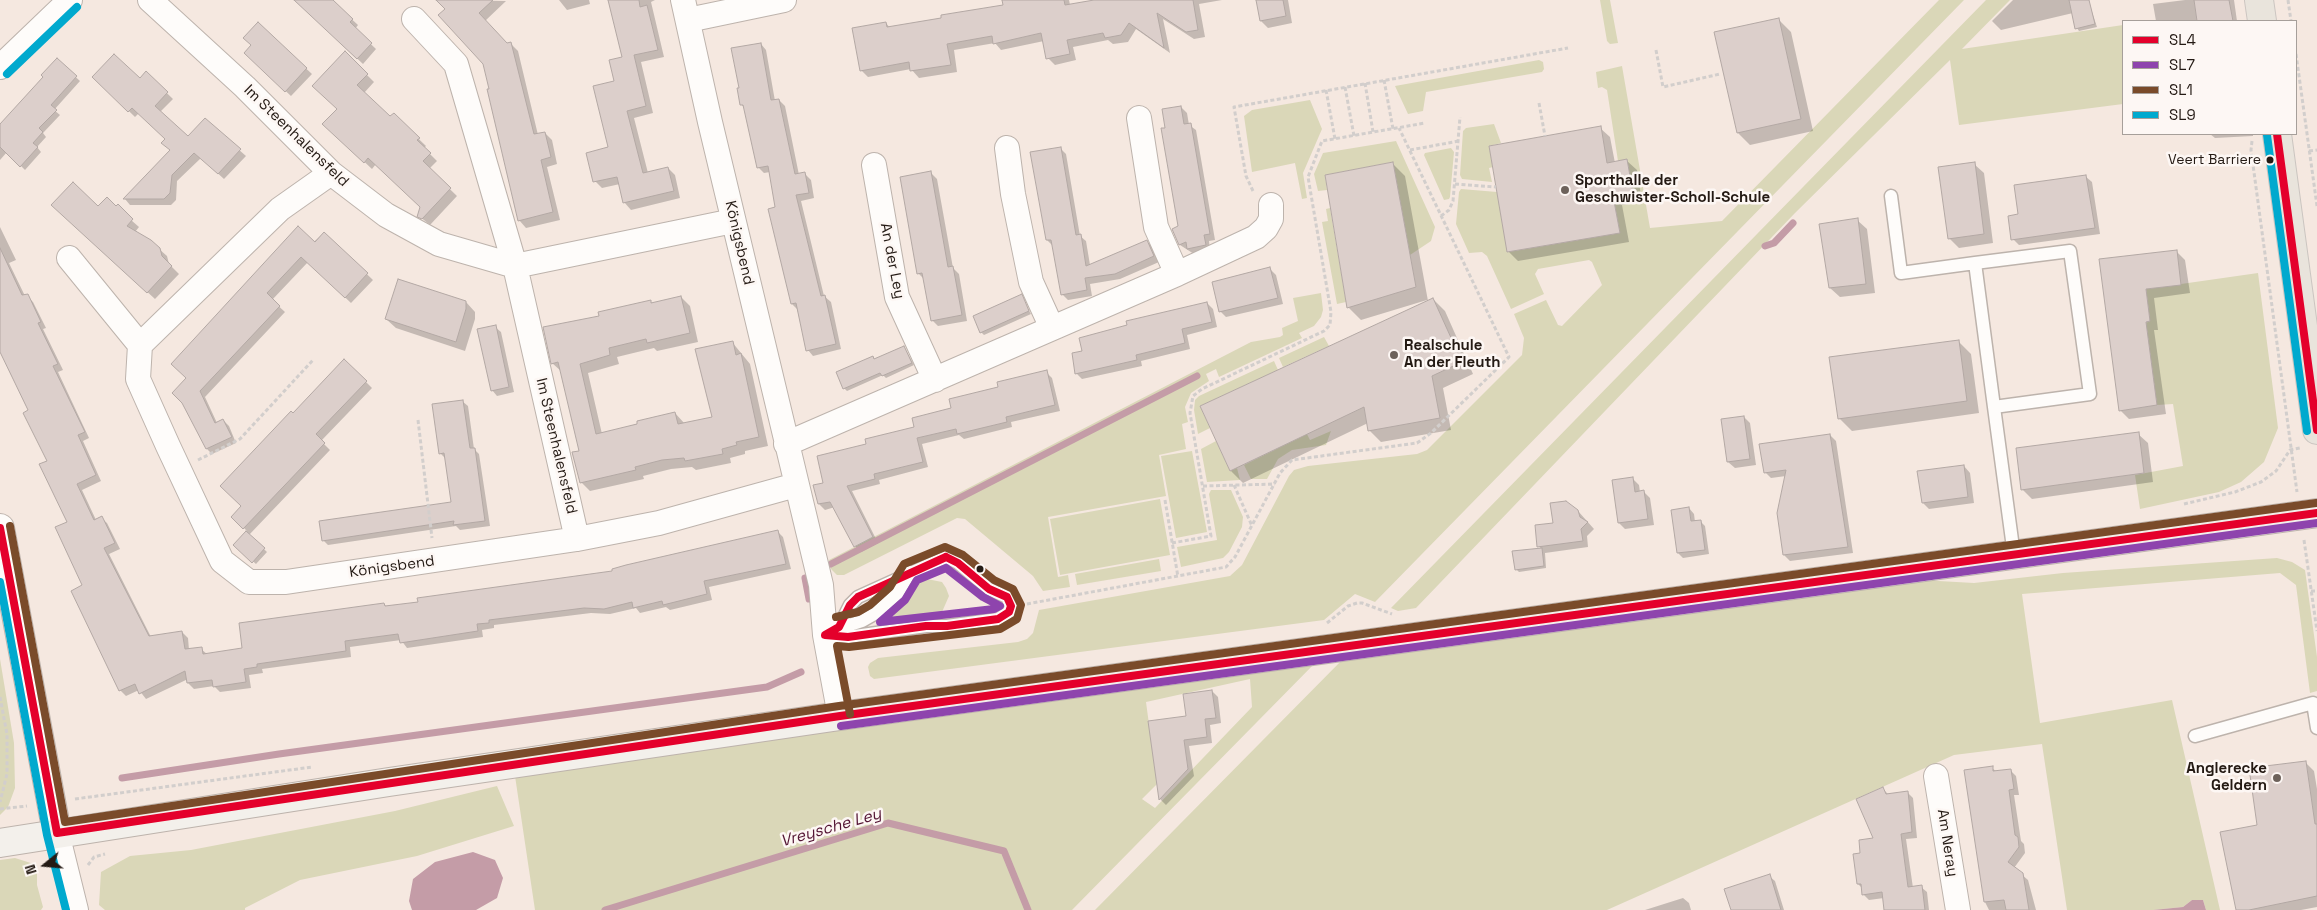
<!DOCTYPE html>
<html>
<head>
<meta charset="utf-8">
<style>
  body { margin:0 }
  #map { position:relative; width:2317px; height:910px; overflow:hidden; background:#f5e8e0; font-family:"Space Grotesk",sans-serif }
  canvas { display:block }
  .legend { position:absolute; left:2122px; top:20px; width:175px; height:115px; box-sizing:border-box; background:#fdf7f4; border:1px solid #a69f9a; margin:0; padding:6px 9px; list-style:none; font-size:15px; color:#241a14 }
  .legend li { display:flex; align-items:center; gap:10px; height:25px }
  .legend b { width:25px; border:1px solid #a69f9a }
  .north { position:absolute; left:20px; top:840px; width:50px; height:50px; -webkit-text-stroke:4px #fdf7f4; paint-order:stroke; rotate:253deg; font-size:14px; font-weight:700; line-height:20px; text-align:center; color:#241a14 }
  .north::after { content:''; display:block; margin:auto; width:18px; height:22px; background:#241a14; clip-path:polygon(50% 0,100% 100%,50% 72%,0 100%) }
</style>
</head>
<body>
<div id="map">
<canvas width="2317" height="910"></canvas>
<ul class="legend">
<li><b style="height:6px;background:#e4002b"></b>SL4</li>
<li><b style="height:6px;background:#8e44ad"></b>SL7</li>
<li><b style="height:6px;background:#7a4b2a"></b>SL1</li>
<li><b style="height:6px;background:#00a9ce"></b>SL9</li>
</ul>
<div class="north">N</div>
</div>
<script>
const ctx = document.querySelector('canvas').getContext('2d');
ctx.lineJoin = 'round';
function fillPath(path, color) {
  ctx.fillStyle = color;
  ctx.fill(path, 'evenodd');
}
function poly(rows) {
  const path = new Path2D();
  for (const r of rows) {
    path.moveTo(r[0], r[1]);
    for (let i = 2; i < r.length; i += 2) path.lineTo(r[i], r[i + 1]);
  }
  return path;
}
function trace(path, color, width, dash) {
  ctx.strokeStyle = color;
  ctx.lineWidth = width;
  ctx.lineCap = dash ? 'butt' : 'round';
  ctx.setLineDash(dash || []);
  ctx.stroke(path);
}
function label(font, color, halo, rows, align = 'center') {
  ctx.font = font + ' "Space Grotesk",sans-serif';
  ctx.lineWidth = 5;
  ctx.setLineDash([]);
  ctx.textBaseline = 'middle';
  ctx.strokeStyle = halo;
  ctx.fillStyle = color;
  for (const [text, x, y, turn = 0] of rows) {
    ctx.save();
    ctx.translate(x, y);
    ctx.rotate((+turn || 0) * Math.PI / 180);
    ctx.textAlign = isNaN(turn) ? turn : align;
    if (halo) ctx.strokeText(text, 0, 0);
    ctx.fillText(text, 0, 0);
    ctx.restore();
  }
}
fillPath(poly([
  [1600,0,1610,0,1618,43,1610,44,1607,41],
  [1939,0,1964,0,1375,602,1355,594,1324,620,874,679,870,676,868,667,870,663,878,658,1018,642,1027,639,1033,633,1039,610,1230,576,1242,565,1289,476,1294,470,1308,466,1417,454,1427,450,1522,355,1524,338,1514,314,1546,300,1558,325,1562,326,1602,285,1592,262,1589,260,1538,269,1535,274,1544,294,1511,309,1487,256,1482,252,1469,253,1456,224,1459,192,1461,189,1497,192,1508,252,1620,233,1613,196,1633,192,1627,160,1618,161,1607,90,1602,87,1598,88,1596,72,1622,66,1650,228,1722,221],
  [1986,0,2010,0,1962,49,2123,25,2123,104,1959,125,1950,60,1795,213,1416,608,1398,611,1391,608],
  [1539,60,1543,62,1544,69,1542,72,1426,92,1423,111,1408,114,1395,86],
  [1310,100,1322,129,1303,173,1307,198,1302,199,1295,163,1252,172,1244,116,1252,110],
  [1494,124,1501,143,1489,146,1493,167,1489,168,1492,182,1462,179,1460,175,1463,131,1466,128],
  [1396,141,1435,227,1431,241,1410,255,1393,162,1325,175,1327,190,1318,191,1314,174,1323,153],
  [1451,148,1454,152,1450,197,1449,199,1444,200,1424,155,1425,153],
  [1330,208,1346,302,1337,304,1322,222,1328,221,1326,209],
  [2258,273,2278,428,2264,462,2241,482,2219,492,2140,509,2135,475,2183,466,2173,404,2157,405,2146,323,2150,321,2146,289],
  [1321,293,1323,310,1321,317,1314,326,1299,333,1302,338,1219,377,1216,369,1206,374,1209,381,1191,393,1185,407,1188,422,1182,424,1186,449,1159,455,1166,496,1048,517,1058,577,1068,575,1070,587,1043,591,1033,576,965,519,957,518,844,575,837,575,831,569,829,560,1251,342,1280,337,1283,335,1282,328,1298,321,1293,298],
  [1324,337,1329,346,1283,367,1279,358],
  [1274,361,1278,370,1200,406,1210,428,1198,434,1194,410,1195,400,1199,396],
  [1331,431,1326,445,1292,450,1278,459,1267,479,1251,479,1244,465,1307,434,1310,440],
  [1216,441,1230,471,1237,468,1240,480,1207,482,1201,449],
  [1192,451,1207,532,1176,538,1161,456],
  [1211,490,1231,490,1243,517,1242,527,1229,552,1223,558,1181,567,1177,547,1217,540,1209,494],
  [1160,499,1170,555,1060,575,1050,519],
  [2277,558,2292,562,2305,570,2317,657,2317,691,2310,693,2296,585,2280,573,2022,594,2040,723,2172,700,2220,910,2206,910,2203,900,2192,900,2183,907,2153,910,2067,910,2042,744,1954,755,1607,910,1095,910,1344,658,1921,580,1974,583,2063,573],
  [1159,559,1161,571,1077,585,1075,574],
  [927,579,942,582,946,588,949,596,942,612,930,618,889,624,886,622,884,617,887,611,918,581],
  [0,659,14,743,15,788,8,807,0,815],
  [1318,660,1072,910,535,910,515,776],
  [1250,679,1252,707,1155,808,1142,799,1157,784,1146,702],
  [497,786,514,826,417,856,300,880,245,908,245,910,105,910,99,905,101,872,130,856,191,850,395,811],
  [15,858,37,865,37,885,43,907,41,910,0,910,0,860]
]), '#dad7b8');
fillPath(poly([
  [473,852,495,860,503,878,497,898,476,910,412,910,409,901,413,879,435,862],
  [2192,900,2203,900,2206,910,2153,910,2183,907]
]), '#c49ca7');
fillPath(poly([
  [295,0,331,0,358,25,355,29,376,49,363,64],
  [438,0,506,1,485,21,507,44,510,43,518,51,538,135,545,133,552,140,557,164,547,167,560,220,526,228,519,220,485,63],
  [559,0,589,0,590,4,567,10],
  [627,0,655,0,651,2,664,57,641,62,653,113,634,118,648,173,668,168,675,175,680,198,631,210,624,202,620,184,602,188,595,181,609,148,615,82,623,58],
  [1003,0,1069,0,1070,5,1099,0,1222,0,1199,4,1205,37,1194,39,1163,19,1170,53,1136,29,1128,42,1113,44,1108,40,1073,47,1076,60,1055,65,1048,58,1044,41,1001,50,995,43,954,50,957,72,919,78,911,69,868,77,861,70,886,23,890,28,1005,6],
  [1257,0,1288,0,1292,23,1268,28,1261,21],
  [2013,0,2088,0,2097,27,2079,31,2077,28,2073,13,2001,30,1992,21],
  [2185,0,2234,0,2237,21,2156,21,2153,4],
  [1778,19,1791,32,1813,131,1750,145,1738,133],
  [258,24,312,74,291,96,245,53,252,45],
  [761,44,766,50,775,101,779,100,785,106,799,175,805,174,811,180,814,198,801,201,824,296,831,302,841,349,813,356,808,350,797,309,792,304,770,172,764,173,758,167,745,109,742,105,733,49],
  [345,53,374,82,364,93,390,118,394,115,426,146,424,148,437,161,429,169,457,196,430,225,419,216,422,207,376,164,372,169,324,124,338,109],
  [57,60,80,81,54,110,60,115,43,133,46,137,37,147,41,152,25,170,7,152,0,160,0,125,45,77],
  [146,73,173,99,160,112,188,138,205,120,246,156,224,179,201,158,177,181,176,200,171,205,130,205,125,199,171,151,167,139,139,113,135,117,94,77,140,80],
  [1181,107,1187,113,1189,125,1196,130,1215,240,1209,241,1210,251,1194,254,1180,245,1173,229,1180,227,1166,129],
  [1600,128,1610,137,1615,163,1627,161,1637,170,1642,202,1622,205,1629,242,1518,261,1509,252,1490,147],
  [2210,134,2253,134,2253,136,2215,138],
  [1060,148,1066,154,1080,236,1086,241,1090,265,1146,241,1152,246,1159,262,1120,279,1090,284,1092,296,1068,300,1062,294,1053,246,1047,240],
  [1393,164,1405,176,1428,301,1433,299,1445,311,1473,374,1443,388,1451,430,1381,442,1369,430,1368,423,1243,483,1231,471,1202,407,1428,302,1427,300,1361,320,1349,308,1326,176],
  [1974,164,1984,173,1993,243,1959,248,1949,238],
  [930,172,937,179,953,268,959,274,967,321,938,326,932,320,925,280,918,273],
  [2085,176,2092,182,2100,234,2019,245,2013,239,2019,215],
  [107,199,139,227,135,232,150,241,167,256,169,264,179,274,155,299,60,212,98,208],
  [1857,220,1867,229,1875,293,1840,297,1830,288],
  [0,227,16,260,9,263,25,296,27,296,33,302,46,328,43,329,63,370,58,372,89,438,83,441,101,481,82,490,96,520,101,518,107,523,120,549,109,554,151,637,182,632,188,638,189,650,201,649,207,654,244,649,384,604,387,607,614,572,777,531,783,537,791,569,709,587,712,600,670,610,666,607,640,613,636,608,610,614,591,613,494,625,494,628,482,630,483,637,407,648,401,640,350,647,351,657,262,669,263,673,249,675,251,688,220,692,214,686,194,689,188,683,188,679,146,699,139,690,126,696,120,690,72,591,84,586,68,522,30,411,0,348],
  [324,233,373,280,351,303,308,262,272,300,285,312,205,397,217,423,223,420,229,426,236,443,212,454,207,449,188,379,173,364],
  [2176,251,2185,260,2190,293,2154,298,2158,330,2154,330,2166,414,2129,419,2120,410,2100,260],
  [1270,269,1276,275,1283,304,1226,317,1220,311],
  [1021,296,1031,314,984,335,981,332],
  [681,297,690,306,698,342,657,351,654,348,617,357,619,364,588,373,602,434,675,413,685,424,713,417,732,342,750,364,768,446,745,451,745,454,730,458,731,463,696,470,692,467,671,469,643,476,644,479,590,491,581,482,581,451,562,372,552,363,600,317,650,301,653,304],
  [466,302,475,312,475,319,465,351,396,328,386,319],
  [1207,303,1213,309,1217,327,1187,335,1190,349,1141,361,1142,366,1082,379,1077,374,1073,354],
  [495,327,501,332,514,392,497,396,492,390],
  [1958,341,1971,354,1979,413,1852,431,1839,418],
  [904,347,914,365,886,378,883,375,847,391,844,388,873,357,875,360],
  [345,361,372,388,321,441,330,450,249,535,267,552,256,564,235,545,247,531,233,517,243,506,293,415],
  [1046,372,1052,378,1060,411,1011,422,1012,427,964,439,959,435,922,444,928,467,879,480,880,484,852,491,878,543,861,552,855,546,835,507,825,510,819,504,824,484,867,445,916,428,1000,388],
  [462,401,468,406,474,449,479,454,490,526,460,530,456,526,328,545,323,540,452,503,445,458,440,453],
  [1744,417,1750,423,1756,465,1735,468,1728,462],
  [2138,434,2148,443,2153,482,2032,499,2022,489],
  [1830,435,1836,441,1853,553,1790,561,1784,555,1778,513,1786,476,1771,478,1765,472],
  [1964,466,1970,473,1974,503,1929,509,1923,503],
  [1633,479,1639,485,1640,492,1644,492,1650,498,1654,525,1625,529,1619,523],
  [1689,508,1694,514,1695,522,1700,521,1705,526,1709,554,1683,558,1678,553,1672,511],
  [1578,511,1594,529,1587,536,1588,547,1545,553,1546,568,1519,572,1516,569,1541,549,1539,546,1554,524],
  [1212,691,1218,697,1221,723,1210,725,1212,743,1189,746,1194,776,1166,805,1160,799,1149,722,1187,717],
  [2305,762,2314,771,2317,789,2317,907,2301,910,2237,910,2259,826],
  [1992,768,1997,772,2010,770,2016,776,2019,795,2014,795,2021,841,2024,844,2025,853,2014,868,2028,880,2036,910,1989,910,1985,902],
  [1883,789,1888,794,1908,793,1913,798,1917,838,1906,839,1913,888,1921,887,1927,892,1929,910,1886,910,1884,898,1869,900,1863,894,1862,888,1858,884,1862,854,1875,839],
  [1769,876,1775,881,1784,910,1732,910],
  [1683,898,1689,903,1691,910,1645,910]
]), '#0003');
trace(poly([
  [1765,246,1774,243,1793,223],
  [831,564,1197,376],
  [805,578,809,599],
  [122,778,279,754,767,687,801,672],
  [605,910,888,823,1004,851,1028,910]
]), '#c49ca7', 7);
const building = poly([
  [294,0,333,0,353,19,350,22,372,43,357,59,294,0],
  [436,0,493,0,479,13,507,43,511,42,534,134,545,132,551,157,541,160,553,212,518,221,487,89,489,89,483,64,438,15,445,9,436,0],
  [608,0,639,0,640,7,647,5,658,50,634,55,646,106,627,111,643,173,668,167,674,191,623,203,617,177,593,182,586,153,608,147,593,86,614,81,609,60,622,57,608,0],
  [1002,0,1064,0,1065,5,1094,0,1193,0,1198,30,1186,32,1157,13,1164,48,1129,23,1121,35,1105,38,1103,33,1067,40,1070,54,1046,59,1041,33,993,44,992,36,947,44,951,65,910,71,909,62,860,71,852,28,886,22,887,27,941,18,941,15,1003,5,1002,0],
  [1256,0,1283,0,1286,16,1260,21,1256,0],
  [2069,0,2089,0,2095,24,2075,29,2069,0],
  [2194,0,2229,0,2233,21,2197,21,2194,0],
  [1779,18,1801,119,1737,133,1714,32,1779,18],
  [258,22,307,68,285,92,244,53,251,45,243,38,258,22],
  [761,43,771,100,779,99,795,174,805,172,809,193,796,195,821,296,825,295,836,344,806,351,796,303,791,304,768,209,775,207,768,166,757,168,743,105,740,105,737,88,739,88,731,48,761,43],
  [345,51,368,74,357,85,390,116,394,113,420,138,417,140,431,153,423,161,451,188,422,219,417,217,420,207,368,158,364,163,322,124,337,109,312,86,345,51],
  [114,54,140,78,146,71,168,92,155,106,188,136,205,118,241,149,218,174,194,153,172,175,170,193,164,199,123,199,170,150,161,143,165,139,132,108,128,112,92,77,114,54],
  [57,58,77,76,51,105,57,110,39,128,43,132,33,143,38,147,20,167,0,147,0,124,43,77,41,75,57,58],
  [1181,106,1184,124,1191,123,1210,234,1204,235,1206,245,1187,249,1186,242,1179,245,1172,229,1178,226,1161,128,1165,128,1162,109,1181,106],
  [1601,126,1607,163,1627,159,1633,193,1613,196,1620,233,1507,252,1489,146,1601,126],
  [1061,147,1076,235,1081,234,1086,266,1147,240,1154,256,1115,274,1085,278,1087,290,1061,295,1051,240,1046,240,1030,152,1061,147],
  [1393,162,1416,287,1347,308,1325,175,1393,162],
  [1975,162,1984,234,1948,239,1938,167,1975,162],
  [931,171,948,267,953,266,962,315,931,321,922,273,917,274,900,177,931,171],
  [2086,175,2095,228,2011,240,2008,216,2018,214,2014,185,2086,175],
  [73,182,98,206,107,197,116,206,118,204,133,219,127,226,151,240,160,248,162,256,172,266,147,293,51,205,73,182],
  [1858,218,1866,284,1829,288,1819,224,1858,218],
  [298,226,315,242,324,232,368,273,345,298,301,257,267,293,280,306,200,391,215,423,223,419,232,437,206,449,182,403,172,393,186,378,171,364,298,226],
  [0,248,22,295,28,294,41,322,38,323,58,364,53,366,85,432,78,435,96,475,77,484,94,520,102,516,115,543,104,548,149,636,182,631,185,649,202,647,203,654,242,648,239,623,384,603,385,606,418,602,417,598,612,571,612,569,626,565,778,530,786,564,704,581,707,594,663,605,662,601,633,608,632,602,604,609,584,608,489,620,489,623,477,624,478,631,400,643,398,634,345,641,346,651,257,664,257,667,244,669,246,682,213,687,212,680,187,683,185,671,139,694,135,684,119,691,71,591,82,585,55,527,67,522,39,464,47,461,23,413,28,410,0,352,0,248],
  [2177,250,2181,285,2146,289,2150,321,2146,322,2157,405,2119,411,2099,259,2177,250],
  [1270,267,1278,298,1219,312,1212,282,1270,267],
  [398,279,466,301,466,309,456,342,385,319,398,279],
  [1022,294,1029,311,980,333,973,316,1022,294],
  [681,296,690,333,647,343,646,339,609,348,610,355,580,364,596,434,637,424,637,421,675,412,678,424,712,417,695,349,733,341,736,355,741,353,759,437,736,442,737,445,722,449,723,454,685,461,684,458,662,460,635,467,636,470,580,483,572,452,579,451,558,362,551,364,543,327,599,316,598,312,651,300,651,303,681,296],
  [1433,298,1462,362,1432,376,1440,418,1368,431,1364,407,1230,471,1200,406,1433,298],
  [1207,302,1212,322,1182,329,1185,343,1136,355,1137,360,1075,374,1072,353,1082,351,1079,338,1127,325,1126,321,1207,302],
  [496,325,509,387,491,391,477,329,496,325],
  [1959,340,1967,401,1838,419,1829,357,1959,340],
  [904,346,912,363,882,376,880,373,843,389,836,372,873,356,874,359,904,346],
  [344,359,367,381,316,434,325,443,243,529,231,517,241,506,220,486,291,411,293,413,344,359],
  [1047,370,1055,405,1006,417,1007,422,957,434,956,429,917,438,923,462,874,474,875,479,847,486,873,537,854,547,830,502,818,504,813,485,823,483,817,456,866,444,865,439,914,427,912,418,951,408,949,399,998,387,997,382,1047,370],
  [463,400,470,448,475,448,485,521,453,525,454,521,322,541,319,521,451,502,444,453,439,454,432,404,463,400],
  [1744,416,1750,459,1727,462,1721,419,1744,416],
  [2139,432,2144,473,2021,490,2016,448,2139,432],
  [1830,434,1848,547,1783,555,1777,513,1786,470,1764,473,1759,444,1830,434],
  [1964,465,1968,497,1922,503,1917,471,1964,465],
  [1633,477,1635,492,1644,490,1648,519,1618,523,1612,480,1633,477],
  [1566,501,1578,510,1580,517,1588,522,1581,529,1583,541,1537,547,1535,525,1553,523,1550,503,1566,501],
  [1689,507,1691,521,1701,520,1705,550,1677,553,1671,510,1689,507],
  [246,531,265,548,252,563,233,545,246,531],
  [1542,548,1544,566,1515,570,1512,551,1542,548],
  [1212,690,1216,718,1205,719,1207,737,1184,740,1188,769,1159,800,1148,721,1186,716,1183,694,1212,690],
  [2306,761,2315,824,2317,824,2317,896,2249,910,2236,910,2220,832,2257,825,2249,768,2306,761],
  [1993,766,1993,771,2011,769,2014,789,2009,790,2015,835,2018,837,2019,847,2008,862,2023,873,2029,910,2006,910,2004,900,1984,902,1964,770,1993,766],
  [1883,787,1886,794,1908,791,1912,832,1901,834,1908,887,1922,885,1925,910,1884,910,1882,892,1862,895,1861,884,1857,884,1853,854,1860,853,1859,840,1873,838,1856,799,1883,787],
  [1770,874,1781,910,1731,910,1724,889,1770,874]
]);
fillPath(building, '#dccfcb');
trace(building, '#b3a8a4', 1);
const service = poly([
  [1891,196,1901,273,1975,263],
  [1994,407,1975,263,2070,251,2090,394,1994,407,2014,555],
  [834,630,862,621,876,613,898,593,910,572],
  [825,635,848,637,926,626,947,626,998,619,1009,612,1011,606,1007,597,989,589,958,563,946,557,858,597,850,605,839,627],
  [2195,736,2313,703,2317,728]
]);
const minor = poly([
  [150,0,245,87,331,173,386,215,439,244,515,266,733,221],
  [683,0,710,122,821,585,825,635,840,716],
  [414,19,456,64,515,266,577,539],
  [688,20,784,0],
  [0,67,70,0],
  [1139,118,1156,227,1177,274],
  [1007,148,1013,194,1031,282,1052,328],
  [874,165,897,297,935,380],
  [69,258,140,345,138,379,168,446,222,561,249,582,286,582,577,539,659,523,796,485],
  [140,345,280,209,331,173],
  [786,444,1177,274,1256,237,1266,228,1271,219,1271,205],
  [1936,776,1958,910],
  [57,833,76,910]
]);
const tertiary = poly([
  [0,528,57,833]
]);
const secondary = poly([
  [0,843,389,782,840,716,2317,513]
]);
const primary = poly([
  [2259,0,2262,21],
  [2277,134,2317,430]
]);
trace(service, '#bdb3ac', 15);
trace(minor, '#bdb3ac', 26);
trace(tertiary, '#bdb3ac', 30);
trace(secondary, '#bdb3ac', 30);
trace(primary, '#cbc5c0', 30);
trace(poly([
  [2288,0,2291,21],
  [1656,50,1663,87,1720,74],
  [2296,54,2317,206],
  [1384,80,1393,129],
  [1365,83,1373,132],
  [1345,87,1354,136],
  [1326,90,1335,139],
  [1539,103,1545,136],
  [2252,141,2251,150,2297,492],
  [1410,150,1459,141],
  [2309,151,2317,150],
  [1455,184,1496,187],
  [1253,191,1246,176,1234,107,1568,48],
  [1441,216,1449,210,1453,201,1460,117],
  [418,420,432,538],
  [198,460,240,439,313,360],
  [1234,485,1252,526],
  [1203,486,1275,484],
  [1165,500,1178,577],
  [2184,504,2235,492,2261,482,2276,471,2290,450,2300,448],
  [2304,540,2317,631],
  [1172,543,1211,536,1190,413,1193,396,1202,389,1324,331,1330,325,1331,312,1308,177,1322,141,1425,123],
  [2311,591,2317,591],
  [1027,604,1226,567,1235,557,1280,473,1292,460,1417,443,1431,433,1509,357,1399,128],
  [1327,623,1348,606,1357,603,1362,603,1392,614],
  [0,697,7,734,7,774,0,802],
  [75,799,312,767],
  [0,809,27,806],
  [88,865,94,857,105,854]
]), '#d2cecc', 3, [4, 2.5]);
trace(service, '#fefcfa', 12);
trace(minor, '#fefcfa', 24);
trace(tertiary, '#fefcfa', 28);
trace(secondary, '#f3f0eb', 28);
trace(primary, '#e9e4dc', 28);
trace(poly([
  [2277,134,2317,430],
  [0,528,57,833],
  [946,557,958,563,989,589,1007,597,1011,606,1009,612,998,619,947,626,926,626,848,637,825,635,839,627,850,605,858,597,946,557],
  [57,833,840,716,2317,513]
]), '#e4002b', 8);
trace(poly([
  [946,568,983,597,1000,606,994,609,880,622,905,600,917,580,946,568],
  [841,726,2317,523]
]), '#8e44ad', 8);
trace(poly([
  [10,526,65,822,839,706,2316,503],
  [836,617,858,612,870,605,890,587,904,564,945,547,963,555,994,580,1013,589,1021,605,1017,619,1000,629,849,647,837,646,850,714]
]), '#7a4b2a', 8);
trace(poly([
  [7,74,77,7],
  [2267,135,2307,431],
  [0,582,47,835,66,910]
]), '#00a9ce', 8);
for (const [x, y, r, color] of [
  [2270,160,4.5,"#241a14"],
  [1565,190,5,"#6d625b"],
  [1394,355,5,"#6d625b"],
  [980,569,4.5,"#241a14"],
  [2277,778,5,"#6d625b"]
]) {
  const dot = new Path2D();
  dot.arc(x, y, r, 0, 2 * Math.PI);
  ctx.fillStyle = color;
  ctx.fill(dot);
  trace(dot, '#fdf7f4', 2);
}
label('14px', '#241a14', '#fdf7f4', [
  ["Veert Barriere",2261,160]
], 'right');
label('15px', '#241a14', '#fdf7f4', [
  ["Im Steenhalensfeld",296,136,44],
  ["Königsbend",739,243,77],
  ["An der Ley",892,261,79],
  ["Im Steenhalensfeld",556,446,77],
  ["Königsbend",392,567,-8],
  ["Am Neray",1947,843,81]
]);
label('bold 15px', '#241a14', '#fdf7f4', [
  ["Sporthalle der",1575,181],
  ["Geschwister-Scholl-Schule",1575,198],
  ["Realschule",1404,346],
  ["An der Fleuth",1404,363],
  ["Anglerecke",2267,769,"right"],
  ["Geldern",2267,786,"right"]
], 'left');
label('italic 16px', '#531433', '#fdf7f4', [
  ["Vreysche Ley",831,828,-16]
]);
</script>
</body>
</html>
